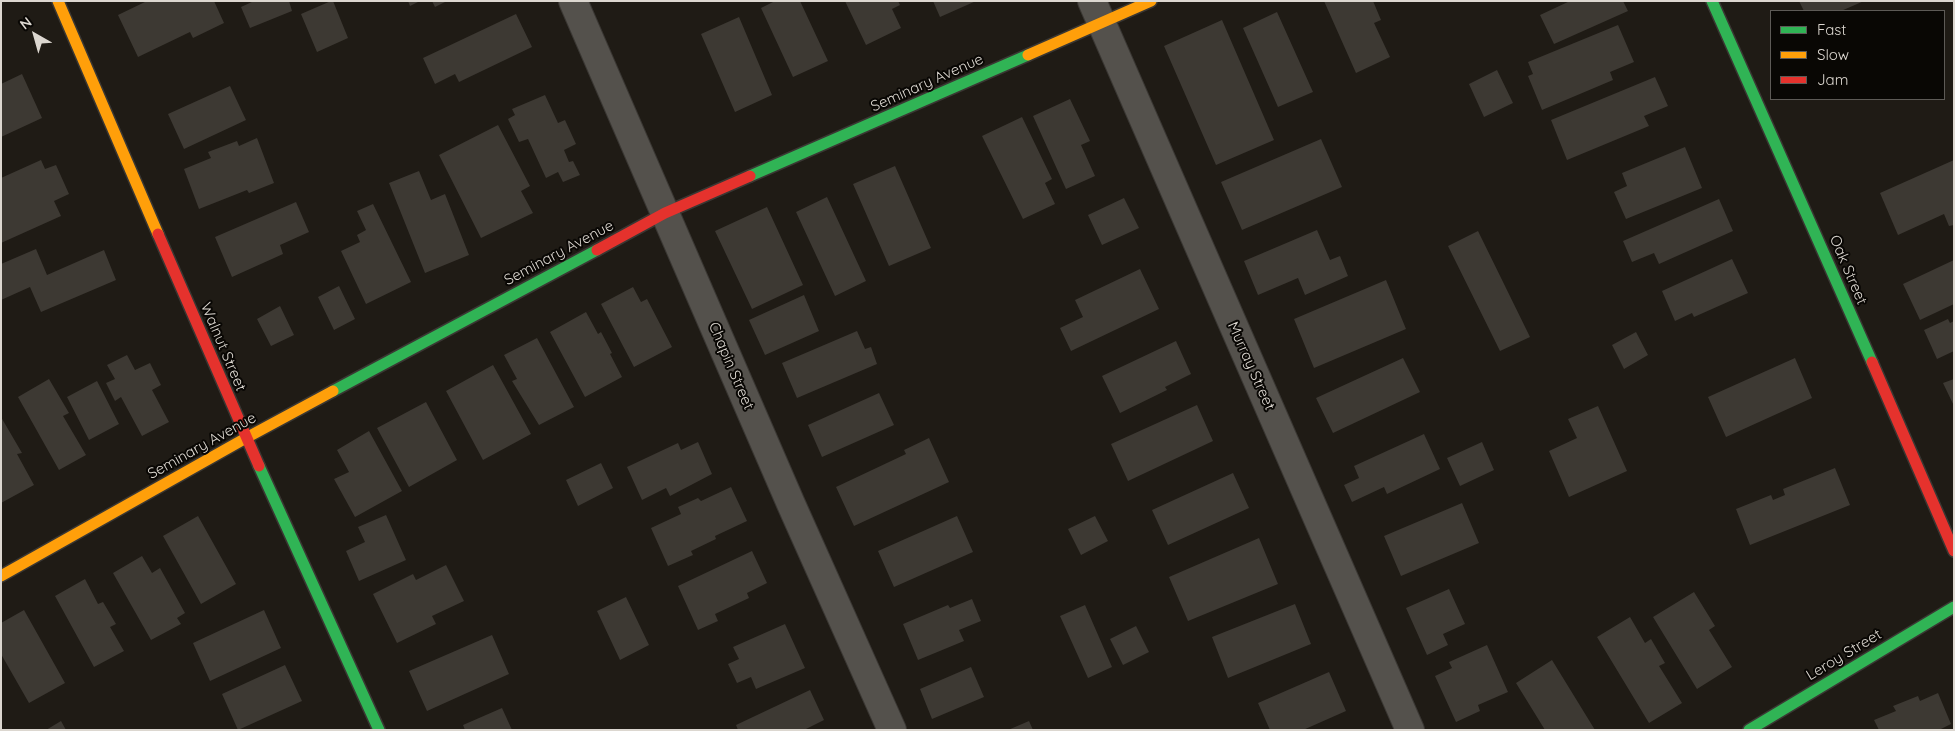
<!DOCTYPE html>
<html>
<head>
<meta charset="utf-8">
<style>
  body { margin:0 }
  #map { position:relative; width:1955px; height:731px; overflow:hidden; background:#1f1b15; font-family:Quicksand,sans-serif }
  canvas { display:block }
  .frame { position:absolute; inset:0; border:2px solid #dcd7d0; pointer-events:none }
  .legend { position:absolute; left:1770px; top:10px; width:175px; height:90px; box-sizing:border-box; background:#090704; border:1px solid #5d5a56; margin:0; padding:6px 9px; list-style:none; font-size:15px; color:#dcd7d0 }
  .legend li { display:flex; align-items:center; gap:10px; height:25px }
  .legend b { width:25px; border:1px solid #5d5a56 }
  .north { position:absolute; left:10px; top:10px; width:50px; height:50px; -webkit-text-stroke:4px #090704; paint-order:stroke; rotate:322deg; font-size:14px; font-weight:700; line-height:20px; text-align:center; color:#dcd7d0 }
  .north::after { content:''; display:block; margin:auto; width:18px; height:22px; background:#dcd7d0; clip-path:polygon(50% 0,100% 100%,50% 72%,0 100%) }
</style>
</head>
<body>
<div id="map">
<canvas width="1955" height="731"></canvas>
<div class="frame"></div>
<ul class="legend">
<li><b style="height:6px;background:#30b455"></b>Fast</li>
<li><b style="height:6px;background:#ff9f0a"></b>Slow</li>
<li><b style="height:6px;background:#e5322d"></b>Jam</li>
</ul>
<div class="north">N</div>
</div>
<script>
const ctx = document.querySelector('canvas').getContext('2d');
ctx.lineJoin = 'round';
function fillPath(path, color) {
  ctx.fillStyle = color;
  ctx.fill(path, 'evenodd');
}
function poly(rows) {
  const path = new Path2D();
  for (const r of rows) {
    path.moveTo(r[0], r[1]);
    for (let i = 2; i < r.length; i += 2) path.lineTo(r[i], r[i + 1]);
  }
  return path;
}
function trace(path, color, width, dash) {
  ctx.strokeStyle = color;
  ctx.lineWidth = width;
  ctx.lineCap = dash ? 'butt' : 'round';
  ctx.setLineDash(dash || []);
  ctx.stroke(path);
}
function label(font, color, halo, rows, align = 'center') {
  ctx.font = font + ' Quicksand,sans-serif';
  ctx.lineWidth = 4;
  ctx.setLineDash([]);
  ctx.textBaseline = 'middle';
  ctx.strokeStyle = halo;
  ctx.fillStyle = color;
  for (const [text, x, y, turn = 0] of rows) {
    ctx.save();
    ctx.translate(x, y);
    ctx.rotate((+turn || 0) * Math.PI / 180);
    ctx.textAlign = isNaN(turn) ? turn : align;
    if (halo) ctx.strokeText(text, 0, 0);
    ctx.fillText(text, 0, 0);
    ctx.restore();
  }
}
fillPath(poly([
  [147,1,214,1,224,23,193,38,190,32,138,57,118,15],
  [254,1,289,1,292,11,250,28,241,7],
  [331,1,333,1,348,38,317,52,301,14],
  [408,1,420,1,410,6],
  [432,1,447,1,435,7],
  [775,1,800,1,828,61,793,77,761,8],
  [845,1,898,1,900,5,892,9,901,28,866,45],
  [933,1,976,1,940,17],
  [1324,1,1373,1,1381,20,1374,23,1390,57,1356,73],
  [1570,1,1623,1,1628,11,1554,44,1540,15],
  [1799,1,1864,1,1841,11,1804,11],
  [1277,12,1313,92,1278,107,1243,28],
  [516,14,532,47,459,82,455,74,435,84,423,58],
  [739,17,772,95,735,112,701,34],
  [1222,20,1274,140,1216,165,1164,46],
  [1618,25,1634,62,1610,72,1613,80,1542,110,1528,76,1533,74,1528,62],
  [1497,70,1513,103,1484,117,1469,84],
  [22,74,42,118,1,137,1,84],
  [1655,77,1668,106,1644,116,1649,126,1567,160,1551,120],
  [230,86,246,120,184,149,168,114],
  [545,95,558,123,565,120,576,144,564,150,569,162,573,161,580,175,563,182,558,172,546,178,528,139,519,142,508,119,515,115,512,109],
  [1070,99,1090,141,1081,145,1095,176,1066,189,1033,116],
  [1022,117,1052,179,1045,183,1055,204,1023,219,982,136],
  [498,125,530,186,521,191,533,213,481,238,439,155],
  [257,138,274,183,249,193,247,190,199,209,184,169,211,158,208,152,237,141,239,146],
  [1321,139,1342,187,1242,230,1221,182],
  [1685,147,1702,188,1626,219,1614,192,1627,186,1622,173],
  [41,160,45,169,56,165,69,194,54,201,61,216,1,243,1,178],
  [1954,160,1954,225,1949,226,1944,214,1898,235,1880,193],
  [895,166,931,248,889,266,853,184],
  [419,171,431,200,445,194,469,255,425,273,389,183],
  [827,197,866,281,835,296,796,212],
  [1124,198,1139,228,1102,245,1088,215],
  [1719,199,1733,231,1659,264,1654,253,1632,262,1623,241],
  [296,202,309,232,280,245,283,254,232,277,215,237],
  [373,204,411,282,366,304,341,251,360,242,357,235,366,230,357,211],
  [767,207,803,285,752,309,715,231],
  [1317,230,1330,260,1340,256,1348,276,1305,295,1298,278,1258,295,1244,261],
  [1478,231,1530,337,1500,351,1448,246],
  [36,249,47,275,104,250,116,280,41,312,30,287,1,300,1,264],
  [1732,259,1748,293,1694,317,1692,313,1675,321,1662,291],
  [1954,260,1954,304,1920,320,1903,284],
  [1140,269,1159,309,1071,351,1060,328,1083,317,1075,300],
  [1386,280,1406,329,1314,368,1294,319],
  [339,286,355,319,334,330,318,297],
  [633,287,641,302,647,299,672,347,634,367,601,304],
  [804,295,819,331,765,355,749,320],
  [280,306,294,335,271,346,257,319],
  [586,312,598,334,601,332,612,353,610,354,622,377,585,397,550,332],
  [1948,319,1950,323,1954,321,1954,351,1937,359,1924,330],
  [857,331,865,349,871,347,877,364,797,398,782,363],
  [1636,332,1648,355,1624,369,1612,345],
  [537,338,574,407,539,425,512,381,517,379,504,355],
  [1176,341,1191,374,1165,387,1167,390,1120,413,1102,376],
  [127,355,135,370,150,363,161,385,152,390,169,422,142,436,121,397,115,401,106,383,115,379,107,365],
  [1403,358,1420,392,1333,433,1316,398],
  [1795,358,1812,398,1726,437,1708,397],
  [493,365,531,434,483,460,446,391],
  [49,379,69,413,63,416,86,455,59,470,18,397],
  [1954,379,1954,406,1943,383],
  [97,381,119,424,89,440,67,397],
  [879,393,894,425,822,457,808,425],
  [426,402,457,460,409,487,377,428],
  [1197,405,1213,441,1128,481,1111,444],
  [1598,406,1627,471,1569,497,1549,451,1577,438,1568,419],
  [1,417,22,453,17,454,34,485,1,503],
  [369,431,402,491,355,517,334,479,349,472,337,450],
  [1424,434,1440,469,1387,494,1384,487,1352,502,1344,485,1359,478,1354,466],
  [929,438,949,482,854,526,836,487,906,454,904,450],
  [698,442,712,474,670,496,666,488,642,500,627,467,678,443,681,450],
  [1482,442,1494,470,1460,486,1447,458],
  [601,463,613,488,578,506,566,480],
  [1835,468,1850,505,1750,545,1736,509,1771,495,1773,500,1785,495,1783,489],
  [1233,473,1249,508,1168,545,1152,510],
  [731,487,747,521,715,536,716,539,691,551,693,555,668,566,651,528,681,514,678,507,698,498,701,501],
  [1462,503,1479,543,1401,576,1384,536],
  [386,515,406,560,359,581,346,551,365,542,358,527],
  [198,516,236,584,201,604,163,536],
  [957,516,973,552,894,587,878,551],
  [1095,516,1108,541,1081,555,1068,529],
  [1259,538,1278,584,1188,621,1169,577],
  [752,551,767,583,747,593,749,598,715,614,718,621,698,630,678,586],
  [142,556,152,573,160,568,185,613,177,618,181,624,151,640,113,573],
  [446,565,464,601,432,616,436,624,397,643,373,594,413,574,416,580],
  [85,579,98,604,103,602,116,624,110,627,124,651,94,667,55,596],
  [1449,589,1465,624,1443,634,1448,645,1427,655,1406,608],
  [1694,592,1715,626,1709,630,1732,667,1697,689,1653,617],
  [626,597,649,645,620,660,597,611],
  [972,599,981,621,959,630,964,641,918,660,903,624,948,605,950,608],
  [1295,604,1311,644,1228,678,1212,637],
  [1085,605,1112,667,1088,678,1060,616],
  [24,610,65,683,29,703,1,654,1,623],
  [264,610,281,648,210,681,193,643],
  [1630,617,1645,643,1651,639,1665,663,1659,666,1682,703,1649,723,1597,637],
  [785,624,805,668,756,689,751,677,737,683,728,664,739,659,733,647],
  [1136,626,1149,652,1123,665,1110,639],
  [492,635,509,674,427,711,409,671],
  [1487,645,1508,692,1478,705,1480,711,1456,722,1435,676,1452,668,1449,662],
  [1552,660,1595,730,1545,730,1516,683],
  [285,665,302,701,238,730,222,694],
  [971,667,984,697,932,719,920,689],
  [1329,672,1346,711,1303,730,1270,730,1258,703],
  [810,690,824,720,804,730,738,730,736,725],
  [1938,693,1951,724,1939,730,1879,730,1874,720,1896,711,1893,706,1918,696,1920,701],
  [502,708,512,730,465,730,463,725],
  [61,721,66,730,46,730],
  [1029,721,1033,730,1008,730]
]), '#3d3933');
const street = poly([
  [573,1,791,504,892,730],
  [1092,1,1410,730]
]);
const fast = poly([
  [1712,1,1872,362],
  [750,176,1028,55],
  [333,391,597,250],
  [259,466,379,730],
  [1749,730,1954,607]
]);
const slow = poly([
  [58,1,158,234],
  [1028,55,1151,1],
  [1,576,246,438,333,391]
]);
const jam = poly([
  [158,234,259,466],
  [597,250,665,213,750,176],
  [1872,362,1954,551]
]);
trace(street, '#3a3733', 30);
trace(fast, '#3a3733', 14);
trace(slow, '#3a3733', 14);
trace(jam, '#3a3733', 14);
trace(street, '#54514c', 28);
trace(fast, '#30b455', 11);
trace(slow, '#ff9f0a', 11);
trace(jam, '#e5322d', 11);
label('15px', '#dcd7d0', '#090704', [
  ["Seminary Avenue",927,83,-24],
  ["Seminary Avenue",559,253,-28],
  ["Oak Street",1848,270,67],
  ["Walnut Street",223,347,67],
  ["Chapin Street",731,366,67],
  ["Murray Street",1251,366,66],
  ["Seminary Avenue",202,446,-29],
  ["Leroy Street",1844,655,-31]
]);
</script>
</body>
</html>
